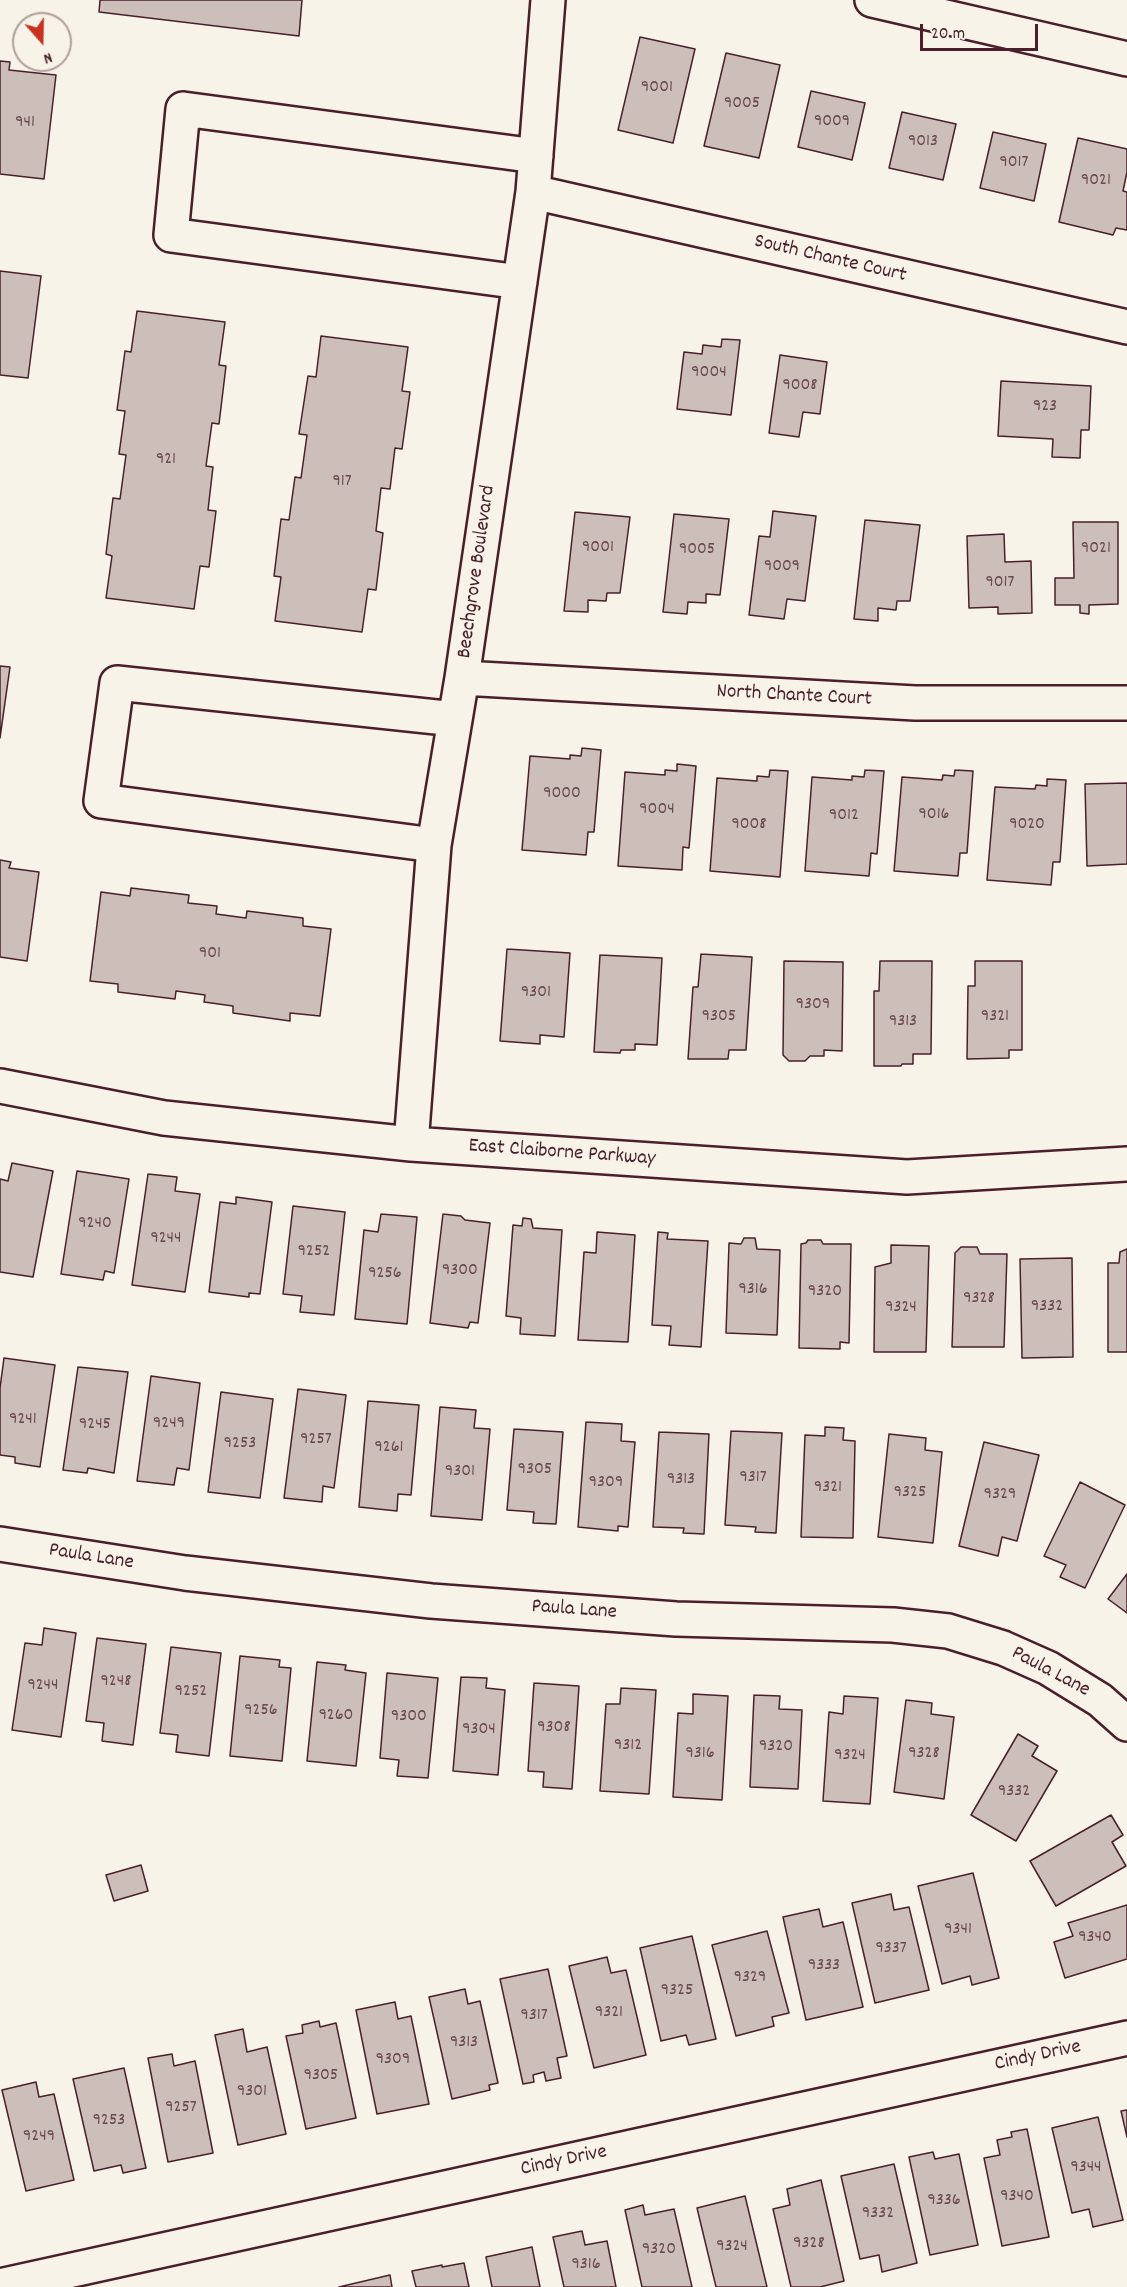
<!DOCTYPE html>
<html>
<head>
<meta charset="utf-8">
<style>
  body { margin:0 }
  #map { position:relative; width:1127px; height:2287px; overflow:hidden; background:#f7f3e8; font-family:Dekko,sans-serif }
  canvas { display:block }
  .north { position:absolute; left:12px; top:12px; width:60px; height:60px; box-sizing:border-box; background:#f7f3e8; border:2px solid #b29e9c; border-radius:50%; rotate:160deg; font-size:16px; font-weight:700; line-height:24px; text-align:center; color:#4a1f2b }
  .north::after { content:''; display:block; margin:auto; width:21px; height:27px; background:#c8321e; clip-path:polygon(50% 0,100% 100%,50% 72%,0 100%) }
  .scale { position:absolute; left:920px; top:24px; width:118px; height:27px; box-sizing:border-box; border:3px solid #4a1f2b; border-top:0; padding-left:8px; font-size:18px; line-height:21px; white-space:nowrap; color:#4a1f2b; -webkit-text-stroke:4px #f7f3e8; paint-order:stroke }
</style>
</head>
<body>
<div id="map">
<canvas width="1127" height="2287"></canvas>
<div class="north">N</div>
<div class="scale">20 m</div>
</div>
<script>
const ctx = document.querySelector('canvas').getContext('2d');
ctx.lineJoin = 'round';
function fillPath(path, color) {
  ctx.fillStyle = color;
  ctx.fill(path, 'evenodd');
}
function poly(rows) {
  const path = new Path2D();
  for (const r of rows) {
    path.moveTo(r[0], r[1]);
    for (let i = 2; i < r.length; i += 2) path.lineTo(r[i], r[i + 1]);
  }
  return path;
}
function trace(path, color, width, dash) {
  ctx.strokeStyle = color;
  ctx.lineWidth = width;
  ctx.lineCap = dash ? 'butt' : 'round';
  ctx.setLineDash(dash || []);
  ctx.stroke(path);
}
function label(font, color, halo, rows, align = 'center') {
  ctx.font = font + ' Dekko,sans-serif';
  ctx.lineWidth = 5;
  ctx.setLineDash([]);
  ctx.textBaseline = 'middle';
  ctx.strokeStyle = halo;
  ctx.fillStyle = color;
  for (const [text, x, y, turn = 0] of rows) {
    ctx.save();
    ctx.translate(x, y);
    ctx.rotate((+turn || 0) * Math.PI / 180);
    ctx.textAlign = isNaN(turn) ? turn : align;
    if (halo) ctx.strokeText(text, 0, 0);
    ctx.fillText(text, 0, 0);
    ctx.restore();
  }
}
const building = poly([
  [100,0,302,0,299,36,99,12,100,0],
  [640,37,695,49,673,143,618,130,640,37],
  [726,53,780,65,759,158,704,146,726,53],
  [0,61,10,62,9,70,56,75,44,179,0,174,0,61],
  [811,91,865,103,852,160,798,147,811,91],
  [902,112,956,124,943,180,889,168,902,112],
  [993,132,1046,144,1034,201,980,188,993,132],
  [1078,138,1127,149,1127,172,1123,191,1127,192,1127,230,1116,228,1113,235,1059,222,1078,138],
  [0,271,41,276,28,378,0,375,0,271],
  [137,311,225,322,219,365,226,366,219,424,212,423,206,466,213,467,208,510,216,511,209,567,200,566,194,609,106,598,112,556,106,554,113,498,120,499,126,455,119,454,125,411,117,410,125,351,131,352,137,311],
  [321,336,408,347,402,391,410,392,402,449,395,448,390,489,381,488,376,531,383,533,376,590,368,589,362,632,275,621,281,577,274,576,281,519,289,520,295,477,301,478,307,435,299,434,308,376,316,377,321,336],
  [722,339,740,340,731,415,677,409,684,352,702,354,703,345,721,347,722,339],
  [780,355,827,362,820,414,803,412,799,437,769,433,780,355],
  [1001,381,1091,386,1089,430,1081,430,1080,458,1052,457,1053,439,998,436,1001,381],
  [773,511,816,516,805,601,787,599,784,619,749,615,759,536,770,537,773,511],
  [575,512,630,517,620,593,607,593,606,601,588,600,588,612,564,611,575,512],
  [674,514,729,519,720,595,706,594,706,603,688,602,687,614,663,612,674,514],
  [865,520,920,525,910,601,897,601,896,610,878,608,878,621,854,619,865,520],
  [1073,522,1118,522,1118,604,1089,605,1089,614,1080,613,1080,605,1055,605,1055,578,1074,578,1073,522],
  [1004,534,1005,562,1031,561,1032,613,998,614,998,607,969,608,967,536,1004,534],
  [0,666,10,667,0,738,0,666],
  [582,748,601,750,594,832,588,832,586,855,522,850,530,756,570,759,570,755,581,756,582,748],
  [677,764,696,766,689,848,683,847,682,870,618,866,625,772,665,775,665,770,677,771,677,764],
  [770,770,788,771,780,877,710,871,717,778,757,781,757,776,769,777,770,770],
  [865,770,884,771,877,854,871,853,869,876,805,871,812,777,852,780,852,776,864,777,865,770],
  [955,770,973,771,967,853,960,853,958,876,894,871,902,777,942,780,943,775,954,776,955,770],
  [1047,779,1066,780,1060,862,1053,862,1051,885,987,880,995,787,1035,789,1036,785,1047,786,1047,779],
  [1127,783,1127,864,1087,866,1085,784,1127,783],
  [0,860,11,862,9,868,39,872,27,961,0,957,0,860],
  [131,888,189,895,188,903,217,906,216,914,246,918,247,911,303,918,303,926,331,929,320,1016,290,1013,290,1021,233,1013,233,1006,204,1002,205,995,176,991,175,999,118,992,118,984,90,981,101,892,130,896,131,888],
  [507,949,570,953,564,1037,540,1035,540,1044,500,1041,507,949],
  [701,954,752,957,746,1050,729,1050,728,1059,688,1059,693,987,698,987,701,954],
  [600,955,662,958,657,1045,635,1044,635,1050,621,1050,620,1053,594,1052,600,955],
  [784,961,843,962,842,1051,824,1050,824,1056,810,1056,805,1061,789,1061,783,1055,784,961],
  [880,961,932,961,931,1054,913,1054,913,1064,902,1064,901,1066,874,1066,874,991,879,991,880,961],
  [975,961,1022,961,1022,1050,1009,1050,1009,1058,967,1059,968,986,975,986,975,961],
  [12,1163,53,1171,33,1277,0,1272,0,1179,8,1181,12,1163],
  [77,1171,129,1179,114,1273,105,1271,103,1280,61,1274,77,1171],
  [148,1174,177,1177,175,1191,200,1194,185,1292,132,1285,148,1174],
  [236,1197,272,1202,260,1294,249,1293,249,1297,209,1292,220,1202,236,1204,236,1197],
  [293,1206,345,1212,334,1315,300,1312,302,1296,283,1294,293,1206],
  [381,1214,417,1217,407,1324,355,1319,364,1230,378,1232,381,1214],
  [443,1214,461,1216,465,1220,490,1223,478,1323,470,1322,468,1328,430,1323,443,1214],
  [523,1218,531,1219,533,1228,562,1230,555,1336,520,1334,521,1318,506,1316,513,1225,522,1226,523,1218],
  [597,1232,635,1235,628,1342,578,1340,584,1252,596,1253,597,1232],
  [658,1232,668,1233,667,1239,708,1241,701,1347,669,1345,671,1326,652,1325,658,1232],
  [744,1238,755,1238,757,1249,780,1250,777,1335,726,1333,729,1243,741,1244,744,1238],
  [808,1240,821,1240,823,1244,851,1244,849,1343,840,1342,840,1349,799,1348,801,1244,806,1243,808,1240],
  [891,1245,929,1246,926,1352,874,1352,875,1267,891,1263,891,1245],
  [961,1247,977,1247,980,1254,1007,1254,1004,1347,952,1347,955,1253,961,1247],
  [1127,1249,1127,1352,1108,1352,1108,1263,1119,1263,1120,1252,1127,1249],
  [1072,1258,1073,1357,1022,1358,1020,1259,1072,1258],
  [4,1358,55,1365,40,1467,15,1463,15,1457,0,1455,0,1388,4,1358],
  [78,1367,128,1372,114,1473,88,1468,87,1473,63,1470,78,1367],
  [151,1376,200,1383,189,1470,177,1468,174,1485,137,1481,151,1376],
  [298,1389,346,1395,334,1488,323,1486,322,1502,284,1498,298,1389],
  [221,1392,273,1399,260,1498,208,1492,221,1392],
  [368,1401,419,1405,411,1495,398,1494,397,1511,359,1507,368,1401],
  [440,1407,476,1410,474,1428,490,1429,482,1520,431,1516,440,1407],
  [586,1422,622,1424,621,1441,635,1442,628,1527,618,1526,618,1531,578,1527,586,1422],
  [825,1427,844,1428,843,1440,855,1441,853,1538,801,1537,805,1435,825,1436,825,1427],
  [514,1429,563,1432,556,1524,533,1523,534,1512,507,1510,514,1429],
  [731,1431,782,1433,776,1533,755,1532,756,1527,725,1525,731,1431],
  [659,1432,709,1434,704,1534,683,1533,684,1528,653,1527,659,1432],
  [889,1434,926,1438,925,1450,942,1452,933,1543,878,1537,889,1434],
  [984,1442,1039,1455,1017,1541,1002,1537,998,1556,959,1546,984,1442],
  [1080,1482,1125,1505,1085,1588,1060,1577,1066,1565,1044,1556,1080,1482],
  [1127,1574,1127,1613,1108,1599,1127,1574],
  [44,1628,76,1633,61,1737,12,1730,25,1643,42,1645,44,1628],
  [97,1638,146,1644,133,1745,102,1741,104,1723,86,1721,97,1638],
  [171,1647,221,1653,209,1756,176,1752,178,1735,160,1733,171,1647],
  [240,1656,280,1660,279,1667,291,1668,282,1761,230,1756,240,1656],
  [317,1662,346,1665,345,1670,366,1673,356,1766,307,1761,317,1662],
  [387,1673,438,1678,428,1778,397,1776,399,1760,380,1758,387,1673],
  [461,1677,487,1678,486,1688,505,1690,498,1775,453,1771,461,1677],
  [534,1683,579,1686,572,1789,543,1787,544,1772,528,1771,534,1683],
  [621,1688,656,1690,649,1794,600,1791,606,1704,620,1704,621,1688],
  [693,1694,728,1696,722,1800,673,1797,678,1713,693,1714,693,1694],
  [754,1695,780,1696,779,1709,802,1710,798,1789,750,1787,754,1695],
  [844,1696,878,1698,870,1804,823,1801,829,1712,843,1714,844,1696],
  [906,1700,932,1703,931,1714,954,1717,944,1799,894,1792,906,1700],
  [1018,1734,1038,1746,1032,1756,1057,1771,1016,1841,971,1815,1018,1734],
  [1111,1815,1123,1835,1112,1842,1126,1866,1056,1906,1030,1861,1111,1815],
  [141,1865,148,1891,114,1901,106,1875,141,1865],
  [973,1873,999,1978,972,1985,970,1976,942,1984,918,1886,973,1873],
  [891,1894,894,1910,909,1907,929,1990,875,2003,852,1903,891,1894],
  [1127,1905,1127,1959,1065,1978,1054,1942,1073,1936,1068,1923,1127,1905],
  [819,1909,823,1927,843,1922,863,2007,806,2020,783,1917,819,1909],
  [767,1931,789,2013,772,2017,774,2026,736,2036,712,1945,767,1931],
  [692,1936,716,2039,689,2045,686,2035,661,2041,640,1948,692,1936],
  [607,1957,611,1973,626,1970,646,2055,594,2068,569,1966,607,1957],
  [548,1969,567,2056,557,2058,561,2078,546,2081,544,2072,533,2075,534,2082,523,2084,500,1979,548,1969],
  [465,1989,468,2004,480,2001,498,2083,489,2085,490,2090,452,2099,429,1997,465,1989],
  [395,2002,398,2019,411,2016,429,2104,377,2114,356,2010,395,2002],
  [319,2021,320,2027,336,2023,356,2118,306,2129,286,2036,303,2033,302,2025,319,2021],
  [243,2029,247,2052,267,2047,286,2134,238,2145,215,2035,243,2029],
  [172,2054,174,2066,195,2061,213,2153,168,2162,148,2058,172,2054],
  [124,2068,146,2168,123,2173,121,2165,94,2171,73,2079,124,2068],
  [36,2082,39,2097,54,2094,74,2180,26,2191,2,2090,36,2082],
  [1127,2110,1127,2137,1121,2111,1127,2110],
  [1098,2117,1123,2220,1093,2227,1089,2209,1072,2213,1052,2128,1098,2117],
  [1027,2129,1049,2237,1002,2246,984,2158,1000,2155,997,2140,1012,2137,1011,2132,1027,2129],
  [933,2152,935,2159,959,2154,978,2245,930,2255,909,2157,933,2152],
  [894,2164,917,2263,882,2272,879,2255,860,2259,841,2176,894,2164],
  [821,2180,844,2281,820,2287,791,2287,773,2209,790,2205,787,2189,821,2180],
  [745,2196,767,2287,716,2287,697,2208,745,2196],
  [643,2205,645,2215,674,2209,692,2287,642,2287,625,2210,643,2205],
  [582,2231,585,2245,607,2241,616,2287,564,2287,553,2237,582,2231],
  [532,2247,540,2287,492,2287,486,2257,532,2247],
  [464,2263,469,2287,416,2287,412,2271,442,2265,442,2267,464,2263],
  [390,2275,392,2287,339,2287,390,2275]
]);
fillPath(building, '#ccbfb9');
trace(building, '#4a1f2b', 1.5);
const minor = poly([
  [872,0,1127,59],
  [533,192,1127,327],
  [520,282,171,235,183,109,536,156],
  [462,678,915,703,1127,703],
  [434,845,101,801,117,683,455,719],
  [0,1086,164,1118,411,1144,907,1177,1127,1164],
  [411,1144,434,845,462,678,533,192,548,0],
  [0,1544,185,1573,431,1601,676,1619,893,1625,948,1631,1003,1648,1048,1668,1100,1700,1127,1724],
  [0,2286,1127,2038]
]);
trace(minor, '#4a1f2b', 38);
trace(minor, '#f7f3e8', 33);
label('18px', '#6a474e', null, [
  ["9001",657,89],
  ["9005",742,105],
  ["9009",832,123],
  ["941",25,124],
  ["9013",923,143],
  ["9017",1014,164],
  ["9021",1096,182],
  ["9004",709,374],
  ["9008",800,387],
  ["923",1045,408],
  ["921",166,461],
  ["917",342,483],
  ["9001",598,549],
  ["9021",1096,550],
  ["9005",697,551],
  ["9009",782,568],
  ["9017",1000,584],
  ["9000",562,795],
  ["9004",657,811],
  ["9016",934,816],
  ["9012",844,817],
  ["9008",749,826],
  ["9020",1027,826],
  ["901",210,955],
  ["9301",536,994],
  ["9309",813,1006],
  ["9305",719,1018],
  ["9321",995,1018],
  ["9313",903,1023],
  ["9240",95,1225],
  ["9244",166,1240],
  ["9252",314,1253],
  ["9300",460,1272],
  ["9256",385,1275],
  ["9316",753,1291],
  ["9320",825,1293],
  ["9328",979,1300],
  ["9332",1047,1308],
  ["9324",901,1309],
  ["9241",23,1421],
  ["9249",169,1425],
  ["9245",95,1426],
  ["9257",316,1441],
  ["9253",240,1445],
  ["9261",389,1449],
  ["9305",535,1471],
  ["9301",460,1473],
  ["9317",753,1479],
  ["9313",681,1481],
  ["9309",606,1484],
  ["9321",828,1489],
  ["9325",910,1494],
  ["9329",1000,1496],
  ["9248",116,1683],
  ["9244",43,1687],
  ["9252",191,1693],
  ["9256",261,1712],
  ["9260",336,1717],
  ["9300",409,1718],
  ["9308",554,1729],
  ["9304",479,1731],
  ["9312",628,1747],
  ["9320",776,1748],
  ["9316",700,1755],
  ["9328",924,1755],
  ["9324",850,1757],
  ["9332",1014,1793],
  ["9341",958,1931],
  ["9340",1095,1939],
  ["9337",891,1950],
  ["9333",824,1967],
  ["9329",750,1979],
  ["9325",677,1992],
  ["9321",609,2014],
  ["9317",534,2017],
  ["9313",464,2044],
  ["9309",393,2061],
  ["9305",321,2077],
  ["9301",252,2093],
  ["9257",181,2109],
  ["9253",109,2122],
  ["9249",39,2138],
  ["9344",1086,2169],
  ["9340",1017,2198],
  ["9336",944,2202],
  ["9332",878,2215],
  ["9328",809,2245],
  ["9324",732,2248],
  ["9320",659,2251],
  ["9316",586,2266]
]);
label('21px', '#4a1f2b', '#f7f3e8', [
  ["South Chante Court",830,260,13],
  ["Beechgrove Boulevard",478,572,-82],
  ["North Chante Court",794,697,3],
  ["East Claiborne Parkway",562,1154,4],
  ["Paula Lane",91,1558,9],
  ["Paula Lane",574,1611,4],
  ["Paula Lane",1050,1673,28],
  ["Cindy Drive",1038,2057,-12],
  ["Cindy Drive",564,2162,-12]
]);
</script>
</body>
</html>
